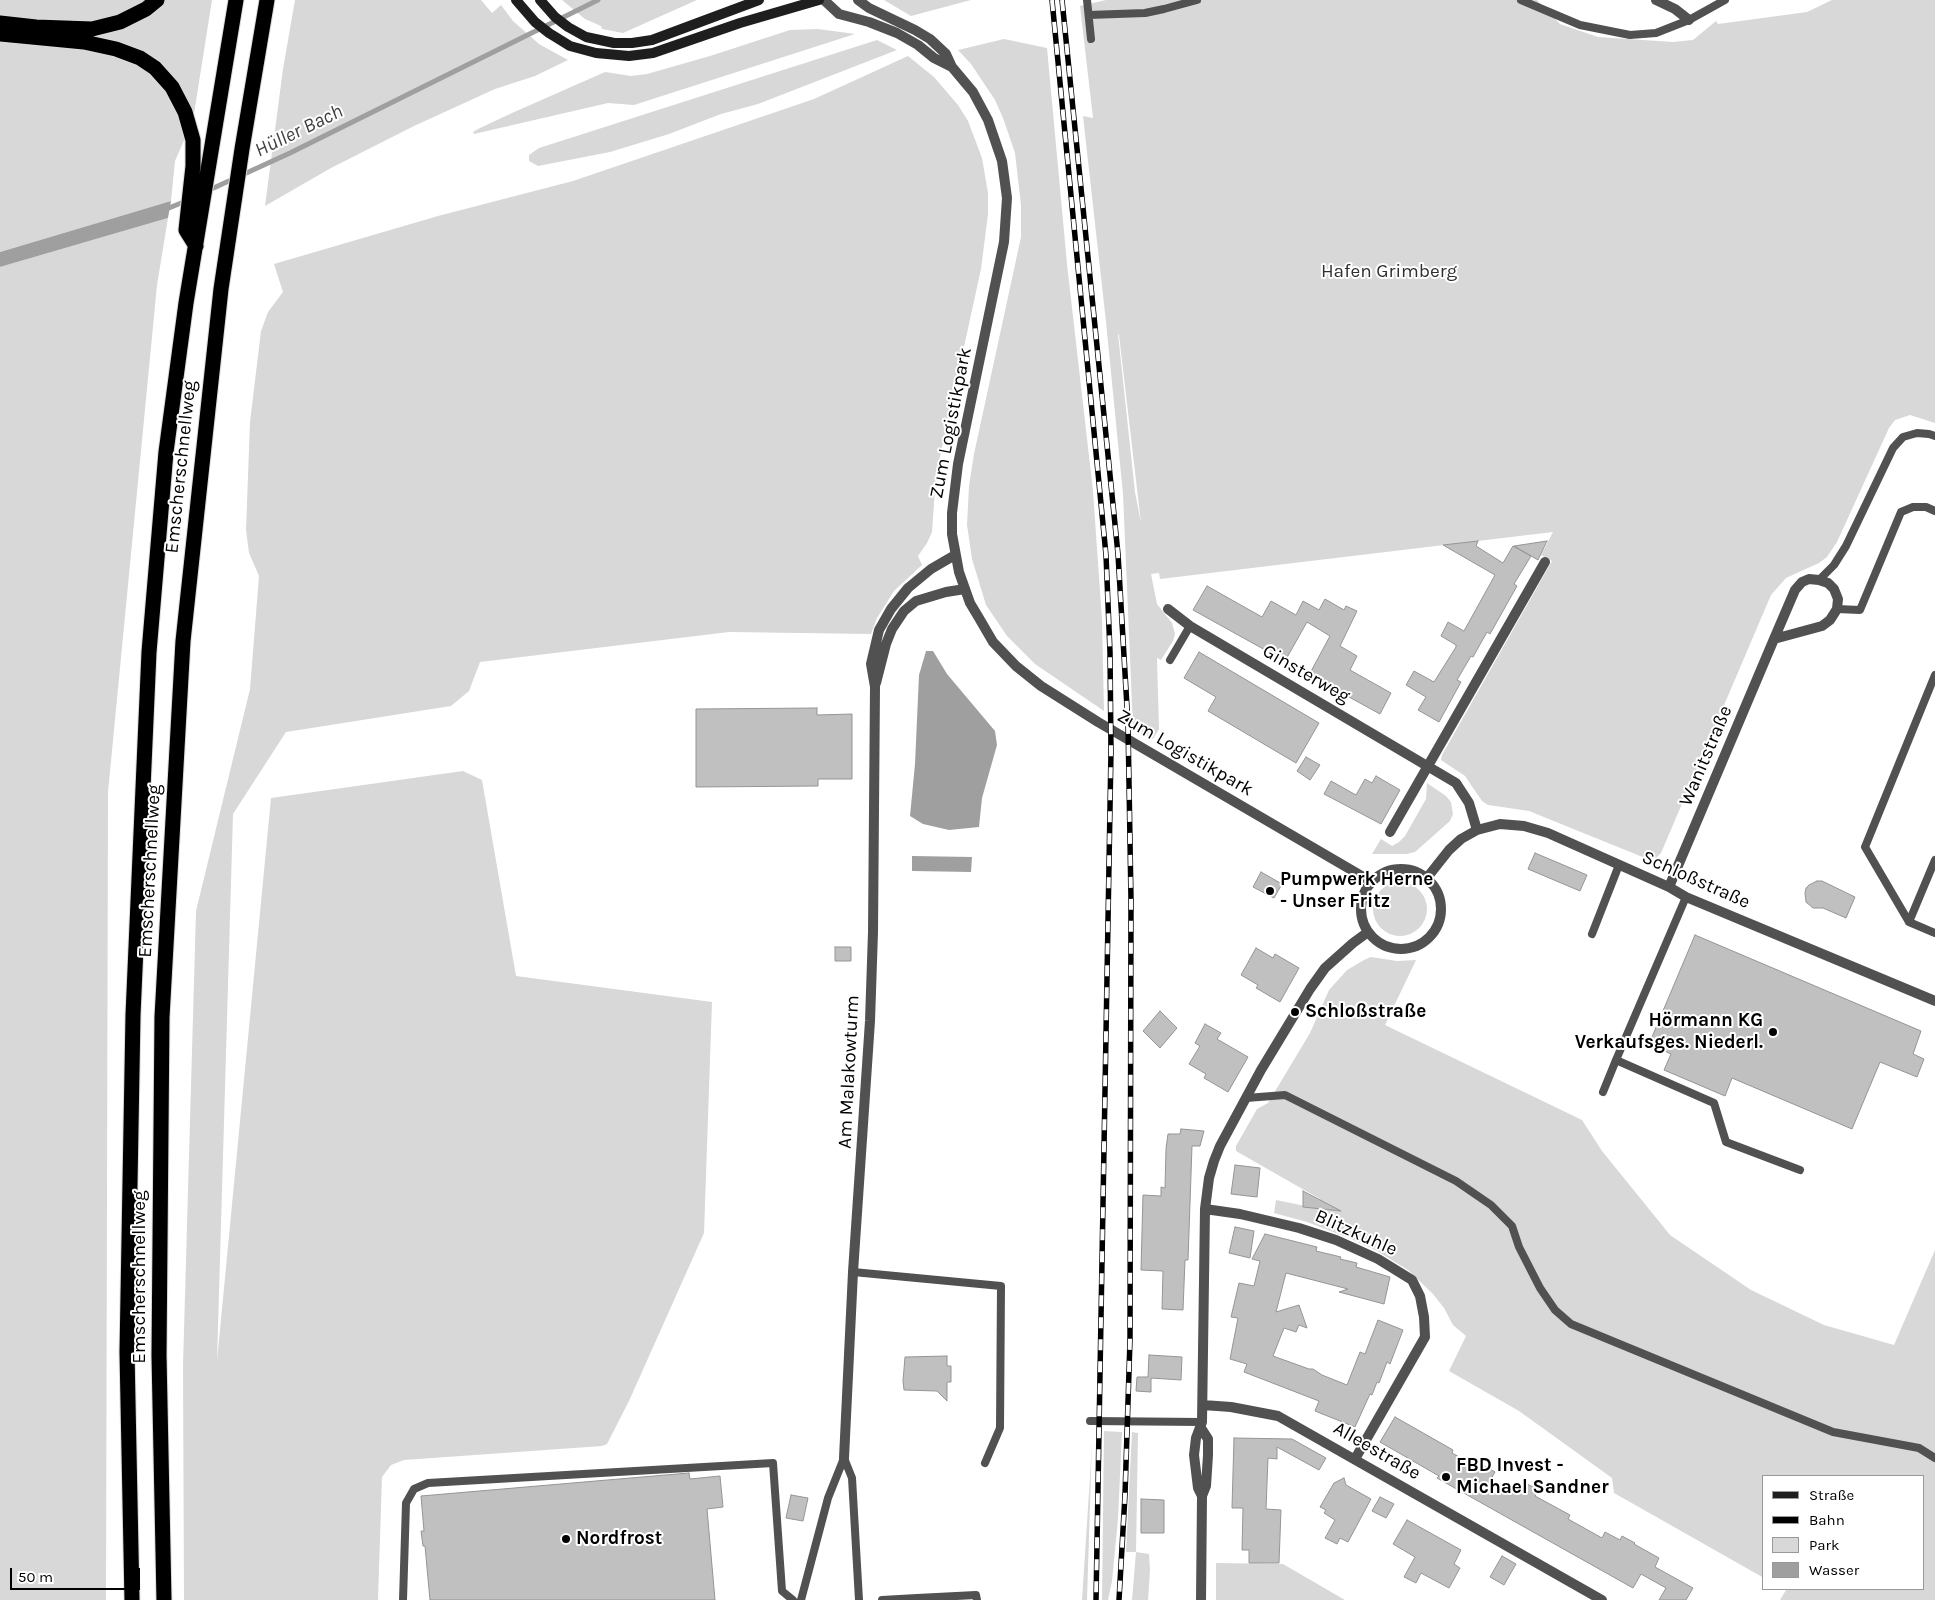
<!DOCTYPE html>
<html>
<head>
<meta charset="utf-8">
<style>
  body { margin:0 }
  #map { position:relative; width:1935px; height:1600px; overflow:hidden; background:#fff; font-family:Karla,sans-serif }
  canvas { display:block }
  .legend { position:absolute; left:1762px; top:1475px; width:162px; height:115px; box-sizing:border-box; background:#fff; border:1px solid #999; margin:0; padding:6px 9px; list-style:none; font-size:15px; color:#000 }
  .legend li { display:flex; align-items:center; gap:10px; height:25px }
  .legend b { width:25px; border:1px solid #999 }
  .scale { position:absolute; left:10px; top:1568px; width:130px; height:22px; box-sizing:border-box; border:2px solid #000; border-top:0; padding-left:6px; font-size:15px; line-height:18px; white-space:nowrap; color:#000; -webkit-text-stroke:4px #fff; paint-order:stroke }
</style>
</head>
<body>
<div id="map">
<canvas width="1935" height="1600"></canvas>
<ul class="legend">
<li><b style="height:6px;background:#1e1e1e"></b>Straße</li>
<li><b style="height:6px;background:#000"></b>Bahn</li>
<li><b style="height:14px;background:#d8d8d8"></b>Park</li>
<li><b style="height:14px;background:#9f9f9f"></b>Wasser</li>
</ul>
<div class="scale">50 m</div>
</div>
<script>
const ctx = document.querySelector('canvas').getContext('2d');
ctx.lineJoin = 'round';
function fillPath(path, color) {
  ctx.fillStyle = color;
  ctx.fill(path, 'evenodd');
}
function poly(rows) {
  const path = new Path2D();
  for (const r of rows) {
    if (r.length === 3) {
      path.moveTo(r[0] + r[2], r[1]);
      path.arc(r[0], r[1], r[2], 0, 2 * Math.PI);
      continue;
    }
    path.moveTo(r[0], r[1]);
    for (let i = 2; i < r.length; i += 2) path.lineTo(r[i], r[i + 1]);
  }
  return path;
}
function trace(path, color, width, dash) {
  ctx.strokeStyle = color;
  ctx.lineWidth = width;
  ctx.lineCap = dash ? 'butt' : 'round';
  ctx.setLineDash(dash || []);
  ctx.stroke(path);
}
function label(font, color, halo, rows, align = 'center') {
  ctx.font = font + ' Karla,sans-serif';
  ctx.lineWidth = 4;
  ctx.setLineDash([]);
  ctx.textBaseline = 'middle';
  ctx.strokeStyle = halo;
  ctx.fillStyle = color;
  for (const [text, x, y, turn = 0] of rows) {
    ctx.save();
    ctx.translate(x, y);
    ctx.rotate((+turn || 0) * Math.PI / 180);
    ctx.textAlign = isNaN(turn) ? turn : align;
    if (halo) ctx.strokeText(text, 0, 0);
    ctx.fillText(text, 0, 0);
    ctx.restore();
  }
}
fillPath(poly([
  [0,0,212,0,193,120,175,161,171,201,0,252],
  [295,0,481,0,492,13,501,5,513,21,539,44,568,60,535,76,495,89,414,126,331,168,265,206,283,69],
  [562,0,697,0,623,33,602,29,601,26,585,19],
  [884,0,971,0,911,16],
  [1106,0,1537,0,1560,24,1598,37,1673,42,1693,40,1716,21,1718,24,1807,12,1832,0,1935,0,1935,423,1910,415,1895,420,1889,428,1837,542,1827,557,1819,563,1786,578,1771,595,1661,853,1656,858,1645,858,1529,811,1488,805,1482,801,1465,776,1441,760,1442,755,1552,561,1541,555,1553,532,1160,579,1159,573,1151,574,1157,604,1172,623,1175,634,1173,641,1161,660,1157,658,1159,729,1153,739,1133,728,1123,494,1106,322,1083,116,1093,118,1080,6],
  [1118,334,1119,335,1141,523,1135,492],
  [818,29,855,34,634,105,608,103,474,134,473,132,480,128,512,113,605,72,631,76,647,74,710,56,790,30],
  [1004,39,1047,48,1067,264,1093,491,1102,620,1104,711,1035,664,1007,636,986,605,972,559,967,525,969,486,974,454,1021,237,1021,205,1015,153,1003,118,995,100,971,64,958,50],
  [877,40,897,50,758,104,721,114,669,134,610,152,538,166,529,161,529,155,539,148],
  [908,56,934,77,958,105,968,121,982,158,988,193,988,214,981,269,936,475,932,532,927,543,918,556,922,565,894,591,877,618,871,634,729,632,480,662,469,691,451,706,286,732,233,814,217,1361,271,798,463,771,482,780,516,976,712,1002,704,1233,629,1401,607,1444,602,1446,404,1460,391,1465,382,1477,378,1600,184,1600,183,1365,196,911,250,689,259,576,249,553,246,530,250,422,261,331,268,312,283,292,274,264,438,216,573,181,814,99],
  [168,218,157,285,108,792,106,1600,0,1600,0,267],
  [1427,783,1446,796,1451,802,1453,814,1450,821,1415,852,1407,854,1372,854,1381,839,1392,846,1399,842,1405,836,1426,799],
  [1400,909,27],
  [1371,957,1397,961,1416,960,1385,1025,1582,1120,1602,1151,1670,1235,1751,1290,1824,1325,1894,1345,1935,1250,1935,1600,1780,1600,1786,1590,1784,1589,1924,1589,1924,1476,1764,1476,1764,1578,1614,1493,1612,1478,1519,1411,1449,1371,1466,1336,1453,1325,1444,1308,1433,1294,1408,1270,1377,1251,1349,1238,1307,1222,1274,1213,1276,1200,1315,1208,1320,1199,1236,1151,1236,1146,1257,1109,1268,1103,1310,1033,1329,990,1347,970,1364,960],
  [1104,1431,1122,1432,1118,1519,1112,1581,1108,1600,1102,1600],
  [1132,1432,1138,1433,1136,1552,1149,1554,1150,1570,1148,1600,1132,1600,1136,1552,1126,1552],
  [1092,1441,1087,1600,1082,1600,1090,1477],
  [1216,1563,1283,1564,1345,1600,1216,1600]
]), '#d8d8d8');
fillPath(poly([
  [171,201,168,218,0,267,0,252],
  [926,651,933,651,947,674,995,731,997,745,982,798,979,827,949,830,923,824,910,816,915,764,919,675],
  [912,856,972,857,971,872,912,871]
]), '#9f9f9f');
trace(poly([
  [207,191,290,153,598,0],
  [164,210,186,201]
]), '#9f9f9f', 5);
const building = poly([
  [1478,541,1476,546,1503,563,1513,546,1531,556,1514,584,1517,586,1490,634,1487,632,1473,657,1471,656,1457,680,1461,682,1439,722,1418,710,1426,697,1406,685,1414,671,1434,682,1456,647,1456,645,1441,636,1448,622,1464,631,1495,575,1443,545,1478,541],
  [1547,541,1538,560,1514,546,1547,541],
  [1207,586,1262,617,1271,601,1296,615,1303,601,1319,610,1325,599,1344,610,1346,606,1357,611,1340,646,1357,656,1350,670,1391,693,1380,714,1309,675,1330,636,1307,622,1285,661,1193,610,1207,586],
  [1199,652,1319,723,1296,763,1208,711,1216,697,1184,678,1199,652],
  [817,708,817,715,852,714,852,779,818,779,818,786,696,787,696,709,817,708],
  [1306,757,1320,765,1310,780,1297,771,1306,757],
  [1376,776,1400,790,1381,824,1324,794,1331,781,1356,795,1365,779,1372,783,1376,776],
  [1535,853,1587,875,1580,891,1528,869,1535,853],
  [1261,872,1282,884,1274,898,1253,887,1261,872],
  [1817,881,1822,881,1855,897,1846,918,1823,908,1813,908,1806,902,1805,893,1806,888,1809,885,1817,881],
  [1695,935,1921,1031,1913,1054,1924,1059,1917,1077,1880,1062,1852,1129,1732,1078,1725,1096,1664,1070,1671,1054,1649,1044,1695,935],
  [835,947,851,947,851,961,835,961,835,947],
  [1256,948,1273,958,1275,954,1299,968,1280,1002,1256,988,1258,985,1241,975,1256,948],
  [1160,1011,1177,1028,1160,1048,1143,1031,1160,1011],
  [1205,1024,1221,1033,1217,1039,1248,1057,1228,1092,1204,1078,1206,1074,1189,1064,1200,1046,1195,1043,1205,1024],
  [1181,1129,1204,1131,1200,1146,1192,1146,1188,1260,1185,1260,1183,1310,1162,1309,1163,1271,1141,1270,1143,1195,1161,1196,1161,1187,1165,1188,1166,1149,1168,1134,1180,1134,1181,1129],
  [1235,1165,1260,1168,1257,1197,1231,1194,1235,1165],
  [1303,1191,1341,1211,1303,1207,1303,1191],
  [1235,1227,1254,1231,1250,1258,1229,1253,1235,1227],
  [1265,1234,1317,1247,1316,1251,1341,1257,1340,1259,1357,1263,1356,1267,1390,1277,1384,1304,1339,1292,1348,1289,1286,1273,1276,1312,1299,1305,1307,1328,1299,1325,1296,1332,1284,1328,1273,1356,1309,1369,1313,1369,1322,1375,1347,1385,1360,1352,1365,1354,1378,1320,1403,1330,1390,1364,1387,1362,1379,1383,1377,1382,1372,1395,1370,1394,1355,1427,1315,1411,1319,1401,1244,1372,1247,1364,1230,1359,1238,1318,1231,1317,1239,1283,1254,1286,1260,1261,1252,1259,1265,1234],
  [1149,1355,1182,1357,1181,1380,1151,1378,1151,1392,1136,1391,1137,1377,1148,1377,1149,1355],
  [947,1356,947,1366,951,1366,951,1382,947,1382,947,1401,937,1391,904,1390,903,1381,905,1357,947,1356],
  [1395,1417,1453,1450,1452,1453,1479,1468,1481,1464,1495,1472,1491,1479,1519,1494,1525,1483,1539,1490,1535,1496,1570,1515,1568,1519,1602,1538,1605,1532,1620,1540,1622,1536,1635,1543,1634,1544,1659,1558,1655,1567,1693,1588,1686,1600,1659,1600,1666,1588,1641,1574,1633,1588,1437,1478,1439,1476,1380,1442,1395,1417],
  [1234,1438,1292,1439,1326,1458,1319,1470,1277,1447,1277,1459,1268,1458,1266,1509,1281,1510,1279,1563,1249,1563,1249,1550,1242,1550,1243,1508,1232,1508,1234,1438],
  [689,1473,690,1479,720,1476,723,1507,707,1509,715,1600,430,1600,425,1546,423,1546,421,1531,424,1531,421,1496,689,1473],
  [1344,1478,1346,1485,1371,1499,1348,1542,1340,1538,1337,1544,1325,1538,1335,1520,1324,1513,1326,1510,1320,1507,1334,1483,1344,1478],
  [791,1495,808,1498,803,1521,786,1518,791,1495],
  [1380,1497,1394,1504,1386,1518,1372,1511,1380,1497],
  [1141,1499,1164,1500,1164,1533,1141,1533,1141,1499],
  [1407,1520,1461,1550,1454,1564,1460,1568,1449,1588,1421,1573,1416,1583,1404,1577,1415,1557,1393,1544,1407,1520],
  [1502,1556,1516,1564,1504,1585,1490,1577,1502,1556]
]);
fillPath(building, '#c0c0c0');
trace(building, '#959595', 1);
const highway = poly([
  [0,23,36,27,92,29,120,22,146,9,157,0],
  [0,34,84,42,116,49,140,58,155,68,172,87,185,112,193,140,193,166,186,230,196,246],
  [132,1600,127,1352,133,1015,149,652,166,452,186,303,236,0],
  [164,1600,159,1355,162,1017,183,641,221,289,242,149,267,0]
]);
trace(highway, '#dbdbdb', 17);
trace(poly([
  [1087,0,1091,39],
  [1521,0,1580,25,1630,35,1656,33,1689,20,1725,0],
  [1089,15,1145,13,1164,9,1197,0],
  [1819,580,1834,565,1846,546,1893,448,1903,437,1917,433,1929,434,1935,436],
  [1837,609,1860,610,1901,512,1913,507,1926,507,1935,511],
  [1170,660,1190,626],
  [1935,675,1865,847,1909,922,1935,933],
  [1686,897,1616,1060,1714,1103,1726,1142,1800,1170],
  [1909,922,1935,860],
  [1592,934,1619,865],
  [1603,1092,1616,1060],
  [1246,1098,1285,1095,1456,1181,1491,1205,1512,1226,1519,1247,1540,1288,1555,1310,1571,1324,1833,1432,1919,1448,1935,1458],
  [853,1272,1001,1286,1000,1428,985,1463],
  [1090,1421,1202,1422],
  [844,1458,852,1478,859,1600],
  [917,1598,976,1595,977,1600],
  [403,1600,406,1503,414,1489,428,1483,773,1463,782,1591,793,1600],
  [801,1600,828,1498,844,1458],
  [882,1600,917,1598,917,1600]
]), '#515151', 8);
trace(poly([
  [824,0,839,14,869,22,897,33,918,45,934,58,952,67],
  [858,0,869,8,915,30,930,39,946,54,952,67,973,92,988,120,1002,161,1007,198,1004,242,958,464,952,513,952,534,959,572,970,603,979,618,993,642,1016,666,1041,686,1098,722,1372,882],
  [1656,0,1675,9,1689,20],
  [1168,609,1190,626,1456,783,1469,803,1477,830],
  [876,683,886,644,892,629,904,611,916,601,946,592,965,589],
  [1390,832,1545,562],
  [1401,909,40],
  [1426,879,1449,850,1461,839,1477,830,1500,824,1524,826,1548,833,1669,887,1686,897,1935,1001],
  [1669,887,1774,639,1795,590,1802,582,1809,579,1819,580,1828,583,1834,589,1838,599,1837,609,1830,620,1822,626,1774,639],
  [1205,1209,1240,1214,1299,1228,1336,1240,1378,1259,1412,1280,1420,1296,1424,1317,1425,1337,1355,1459],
  [1203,1405,1231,1407,1278,1416,1602,1600],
  [844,1458,853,1272,870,1021,873,932,875,687,871,664,879,630,891,609,908,588,931,569,955,555],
  [1202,1496,1198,1488,1194,1455,1196,1438,1202,1422,1205,1209,1209,1178,1214,1161,1220,1146,1261,1070,1310,989,1325,968,1353,943,1368,932],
  [1201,1600,1202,1496,1206,1486,1208,1455,1208,1439,1201,1428]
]), '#515151', 10);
trace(poly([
  [516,0,535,22,549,33,570,46,596,53,629,56,653,53,740,23,819,0],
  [540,0,555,17,568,27,586,37,614,43,632,43,652,40,759,0]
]), '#1e1e1e', 10);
trace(highway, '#000', 15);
const rail = poly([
  [1052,0,1106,555,1110,652,1111,751,1096,1600],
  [1062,0,1118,554,1128,724,1131,900,1130,1340,1125,1495,1119,1600]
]);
trace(rail, '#000', 5.5);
trace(rail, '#fff', 4, [11]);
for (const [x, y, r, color] of [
  [1270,891,5,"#000"],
  [1295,1012,5,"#000"],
  [1773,1032,5,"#000"],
  [1446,1477,5,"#000"],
  [566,1539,5,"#000"]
]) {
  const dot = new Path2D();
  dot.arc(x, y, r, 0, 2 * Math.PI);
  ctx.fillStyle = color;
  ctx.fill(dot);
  trace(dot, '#fff', 2);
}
label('19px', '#2f2f2f', '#fff', [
  ["Hafen Grimberg",1389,272]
]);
label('19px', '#000', '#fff', [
  ["Zum Logistikpark",951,423,-79],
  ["Emscherschnellweg",181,467,-84],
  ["Ginsterweg",1306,674,30],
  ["Zum Logistikpark",1185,753,30],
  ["Wanitstraße",1706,756,-67],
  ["Emscherschnellweg",150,871,-87],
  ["Schloßstraße",1696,880,24],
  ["Am Malakowturm",849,1072,-87],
  ["Blitzkuhle",1356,1233,24],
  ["Emscherschnellweg",140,1277,-90],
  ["Alleestraße",1377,1451,30]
]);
label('bold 19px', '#000', '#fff', [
  ["Pumpwerk Herne",1280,880],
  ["- Unser Fritz",1280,902],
  ["Schloßstraße",1305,1012],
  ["Hörmann KG",1763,1021,"right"],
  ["Verkaufsges. Niederl.",1763,1043,"right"],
  ["FBD Invest -",1456,1466],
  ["Michael Sandner",1456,1488],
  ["Nordfrost",576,1539]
], 'left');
label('italic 20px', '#404040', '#fff', [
  ["Hüller Bach",299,131,-26]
]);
</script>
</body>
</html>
